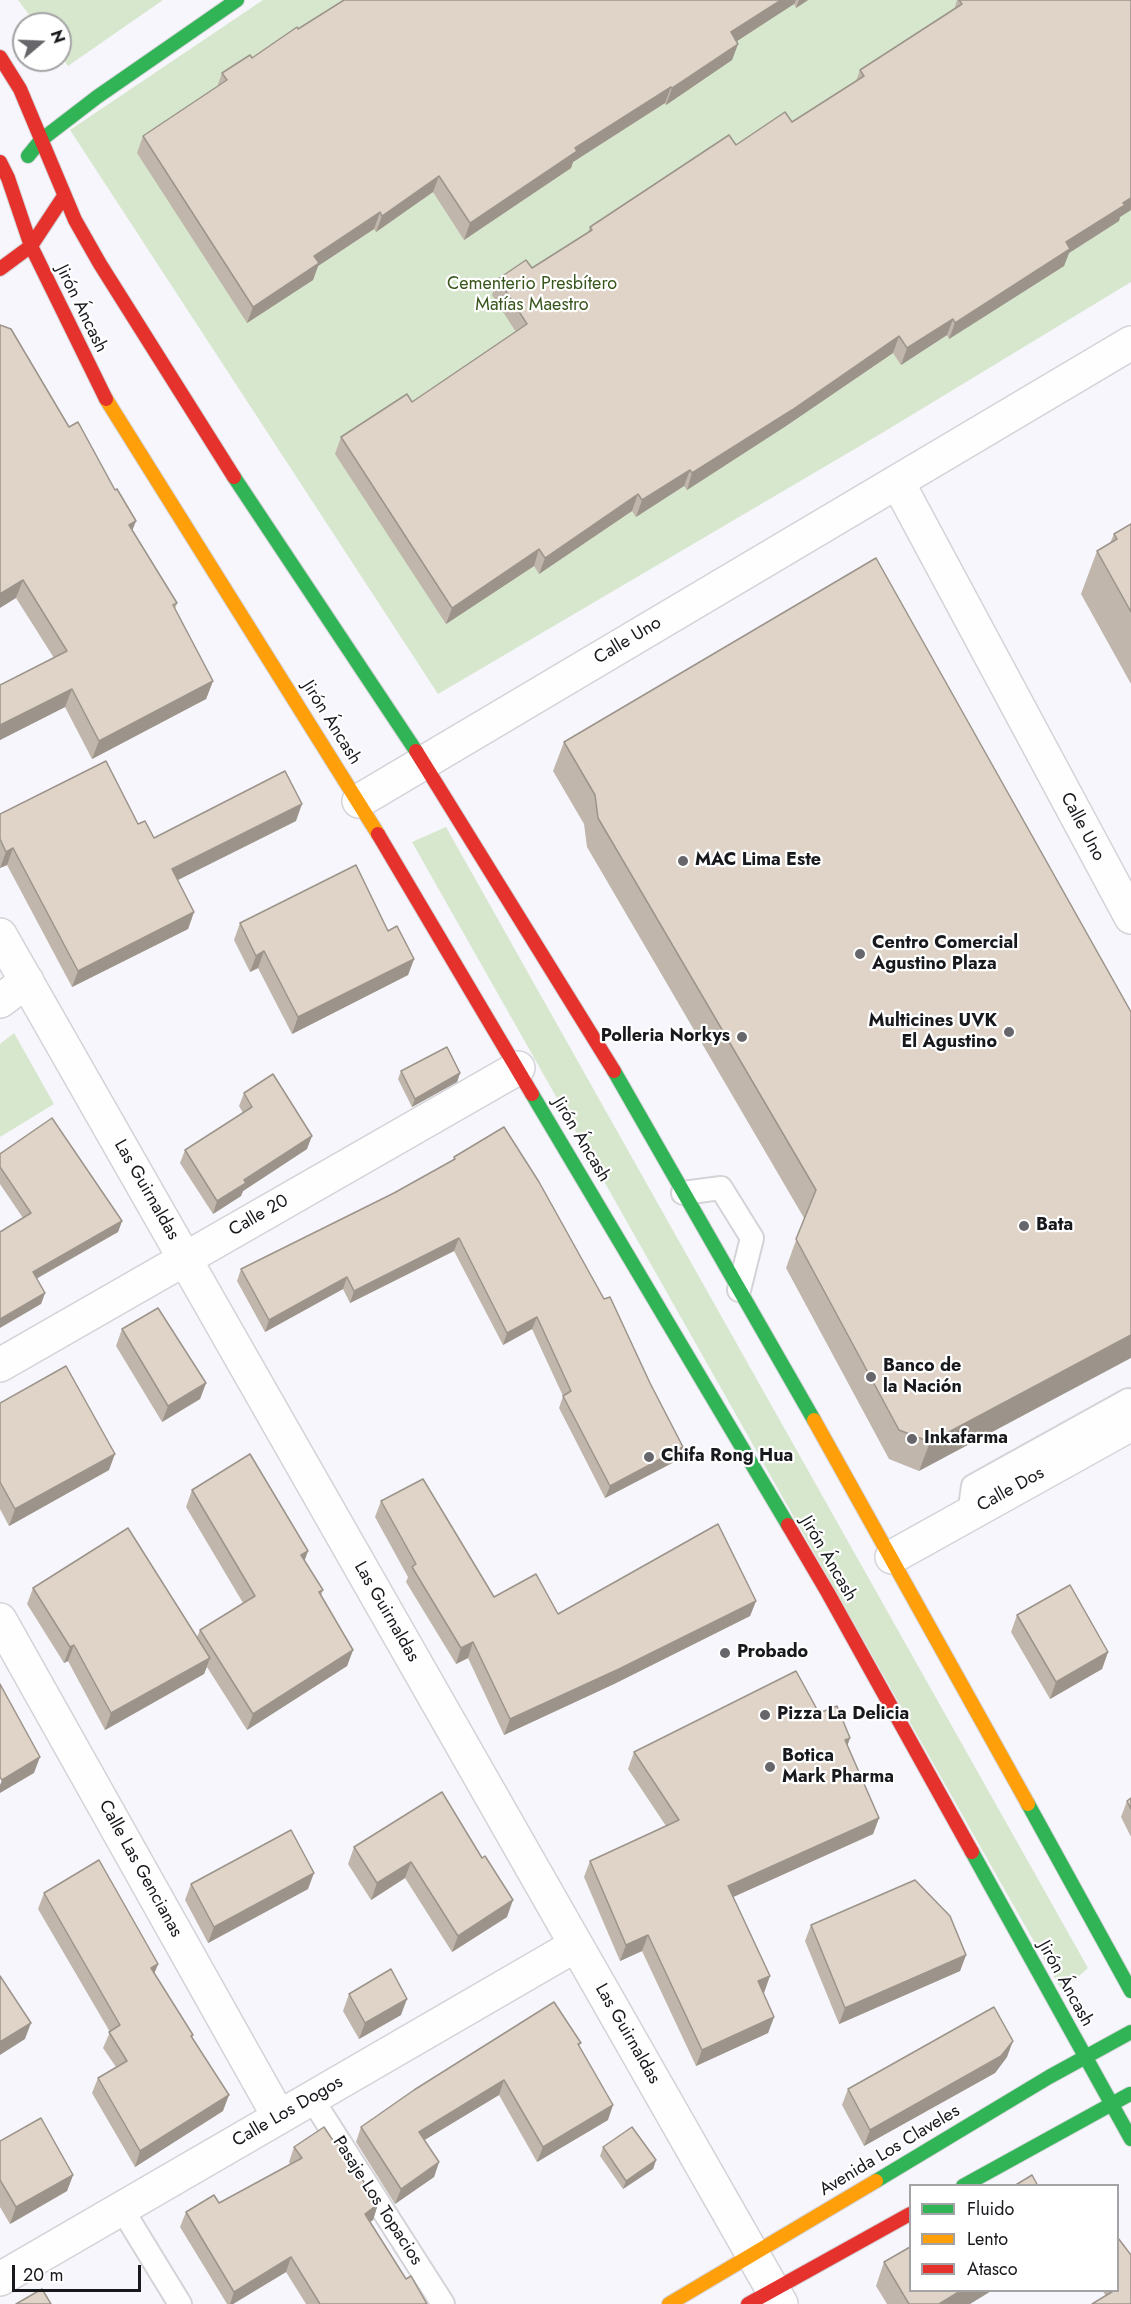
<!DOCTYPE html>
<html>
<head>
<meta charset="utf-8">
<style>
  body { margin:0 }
  #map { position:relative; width:1131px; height:2304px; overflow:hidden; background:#f6f6fc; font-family:Jost,sans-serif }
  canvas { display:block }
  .legend { position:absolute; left:909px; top:2184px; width:210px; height:108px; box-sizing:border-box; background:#fff; border:2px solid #a3a3a5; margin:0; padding:8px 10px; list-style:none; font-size:18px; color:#18191d }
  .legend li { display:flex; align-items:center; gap:12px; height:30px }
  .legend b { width:30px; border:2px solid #a3a3a5 }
  .north { position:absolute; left:12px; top:12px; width:60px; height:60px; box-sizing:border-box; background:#fff; border:2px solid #a3a3a5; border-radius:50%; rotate:71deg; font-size:16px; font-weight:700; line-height:24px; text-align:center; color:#18191d }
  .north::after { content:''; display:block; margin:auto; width:21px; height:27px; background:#66666b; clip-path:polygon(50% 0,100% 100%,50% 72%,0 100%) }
  .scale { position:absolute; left:12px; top:2265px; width:129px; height:27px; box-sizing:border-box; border:3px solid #18191d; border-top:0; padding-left:8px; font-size:18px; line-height:21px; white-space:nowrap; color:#18191d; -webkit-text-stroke:4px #fff; paint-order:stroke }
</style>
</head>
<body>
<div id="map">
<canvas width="1131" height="2304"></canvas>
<ul class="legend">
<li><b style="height:8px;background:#30b455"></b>Fluido</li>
<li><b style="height:8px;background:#ff9f0a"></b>Lento</li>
<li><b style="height:8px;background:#e5322d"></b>Atasco</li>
</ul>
<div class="north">N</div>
<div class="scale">20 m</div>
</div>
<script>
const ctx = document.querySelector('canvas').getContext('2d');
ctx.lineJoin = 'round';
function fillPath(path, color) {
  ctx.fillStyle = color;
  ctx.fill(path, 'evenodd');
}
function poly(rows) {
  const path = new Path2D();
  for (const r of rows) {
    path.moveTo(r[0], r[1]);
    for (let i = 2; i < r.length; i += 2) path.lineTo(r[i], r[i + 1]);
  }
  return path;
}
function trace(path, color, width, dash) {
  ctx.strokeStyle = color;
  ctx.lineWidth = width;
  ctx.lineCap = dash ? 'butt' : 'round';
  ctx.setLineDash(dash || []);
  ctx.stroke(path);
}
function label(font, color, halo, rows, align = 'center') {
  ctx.font = font + ' Jost,sans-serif';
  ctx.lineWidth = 4.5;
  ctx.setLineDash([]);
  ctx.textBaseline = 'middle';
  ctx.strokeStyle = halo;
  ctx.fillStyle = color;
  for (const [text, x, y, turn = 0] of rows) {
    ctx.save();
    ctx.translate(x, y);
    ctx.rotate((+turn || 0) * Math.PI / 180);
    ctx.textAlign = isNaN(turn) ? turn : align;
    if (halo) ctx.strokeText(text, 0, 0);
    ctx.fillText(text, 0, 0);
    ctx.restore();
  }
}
fillPath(poly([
  [18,0,163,0,68,66,60,55,60,24,36,24],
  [263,0,1131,0,1131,282,882,433,438,694,70,130],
  [446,827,1088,1968,1062,1991,412,842],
  [14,1033,54,1104,0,1137,0,1044]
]), '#d7e7cd');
const lane = poly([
  [683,1193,721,1188,752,1238,739,1290],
  [969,1514,973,1486,1128,1400,1131,1401],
  [312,2099,443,2304],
  [122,2209,180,2304]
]);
const street = poly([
  [898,483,1131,917],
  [359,801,1131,343],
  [0,935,781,2304],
  [0,1001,27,981],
  [0,1365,518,1068],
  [892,1557,1131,1424],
  [0,1620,279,2117],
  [0,2279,576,1945]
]);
const fast = poly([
  [28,156,41,140,97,97,237,0],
  [234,477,416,751],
  [614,1071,814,1420],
  [532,1094,788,1525],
  [1028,1804,1131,1991],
  [972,1852,1131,2139],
  [876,2181,1049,2077,1131,2032],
  [963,2186,1130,2094]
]);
const slow = poly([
  [106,399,378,834],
  [814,1420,1028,1804],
  [669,2304,876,2181]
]);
const jam = poly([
  [0,57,20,89,75,220,100,264,234,477],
  [0,162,8,178,31,246,106,399],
  [0,269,31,246,64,196],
  [416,751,614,1071],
  [378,834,532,1094],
  [788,1525,828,1593,972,1852],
  [748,2304,910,2214]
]);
trace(lane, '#d3d3d8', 26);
trace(street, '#d3d3d8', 36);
trace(fast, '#d3d3d8', 16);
trace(slow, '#d3d3d8', 16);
trace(jam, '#d3d3d8', 16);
trace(lane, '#fefeff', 22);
trace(street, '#fefeff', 33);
trace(fast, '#30b455', 14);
trace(slow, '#ff9f0a', 14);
trace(jam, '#e5322d', 14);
fillPath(poly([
  [344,0,808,0,796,8,794,4,736,41,738,44,732,60,666,105,665,103,573,162,571,168,464,240,433,192,376,232,374,229,318,266,313,280,247,323,137,153,143,136,217,87,222,73,252,58],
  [957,0,1131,0,1131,210,1120,217,1119,221,1069,253,1064,266,949,339,947,335,901,365,893,353,786,426,687,490,684,486,636,517,632,511,539,574,534,566,446,624,335,454,341,437,412,402,516,332,492,295,498,279,532,268,588,232,590,227,736,145,792,122,856,81,860,70,954,10],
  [69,427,132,531,177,603,175,609,213,681,206,699,92,759,65,707,0,740,0,685,54,658,16,598],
  [1131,524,1131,684,1081,594,1097,551,1110,543,1114,534],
  [564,742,1131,1012,919,1471,889,1459,786,1268,804,1218,587,847,584,824,553,771],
  [0,814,138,824,154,838,296,821,177,880,194,912,188,929,72,987,7,865,0,868],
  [240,923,388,931,414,959,408,975,292,1034,258,968,250,972,234,940],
  [401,1071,460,1073,457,1082,412,1107,398,1079],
  [244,1093,307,1149,243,1191,241,1196,213,1214,180,1163,185,1150,243,1113,239,1106],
  [0,1154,122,1221,118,1232,36,1278,45,1293,41,1304,23,1218,0,1184],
  [454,1157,678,1460,605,1498,559,1408,563,1396,532,1329,503,1345,454,1251,350,1303,343,1289,265,1332,237,1281,241,1269,394,1193,453,1160],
  [122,1329,206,1383,200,1399,162,1422,116,1346],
  [0,1403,109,1470,9,1526,0,1509],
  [192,1490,308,1551,304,1560,323,1590,321,1596,353,1650,347,1666,247,1730,207,1667,204,1674,105,1730,68,1661,64,1663,27,1604,33,1588,197,1637,200,1630,243,1603,186,1507],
  [381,1501,494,1597,558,1614,756,1601,750,1616,614,1684,504,1735,468,1658,456,1664,406,1582,408,1577,375,1517],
  [1017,1615,1108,1652,1102,1669,1050,1699,1011,1632],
  [819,1713,850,1738,847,1746,879,1818,873,1834,733,1897,764,1993,763,1993,774,2017,768,2033,696,2066,642,1951,620,1961,584,1877,590,1861,666,1826,628,1769,634,1752],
  [442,1792,507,1917,452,1952,405,1878,371,1900,348,1864,354,1847],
  [1131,1798,1131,1837,1121,1817,1127,1801],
  [191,1884,308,1889,208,1943,185,1900],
  [44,1893,158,1964,154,1974,193,2035,192,2037,223,2111,135,2167,92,2093,98,2078,116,2067,103,2048,110,2032,38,1909],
  [811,1925,966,1955,960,1971,839,2024,805,1941],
  [349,1994,401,2015,359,2039,343,2011],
  [581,2043,579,2046,608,2120,537,2162,499,2095,424,2140,439,2162,434,2177,395,2204,356,2142,361,2127],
  [1007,2057,995,2073,864,2146,842,2105,848,2089],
  [0,2141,73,2175,67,2191,10,2224,0,2207],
  [336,2145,378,2204,373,2220,370,2222,406,2279,427,2304,306,2304,286,2272,233,2304,227,2304,180,2227,186,2212,219,2203,290,2164,289,2162,294,2147],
  [603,2147,656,2160,653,2169,623,2189,600,2156],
  [884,2262,970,2304,887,2304,876,2286],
  [1102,2290,1118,2290,1131,2304,1106,2296]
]), '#c0b6ab');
fillPath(poly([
  [781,0,796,0,794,4,725,49,731,32],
  [799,0,808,0,796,8],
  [738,44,732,60,666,105,672,88],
  [671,87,665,103,573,162,571,168,464,240,470,223,575,148],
  [439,176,433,192,376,232,382,216],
  [1131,198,1131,210,1120,217,1119,221,1069,253,1064,266,949,339,955,323,1066,242],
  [380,212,374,229,318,266,313,280,247,323,253,307,314,256],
  [953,319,947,335,901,365,907,348],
  [899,336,893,353,786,426,687,490,692,473],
  [690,470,684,486,636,517,642,500],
  [638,494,632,511,539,574,545,558],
  [136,521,129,539,129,525],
  [539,549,534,566,446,624,452,608],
  [23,580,16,598,0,608,0,594],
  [213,681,206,699,92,759,99,741],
  [72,689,65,707,0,740,0,725],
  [302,804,296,821,166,886,172,869],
  [13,848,7,865,0,868,6,852],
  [194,912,188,929,72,987,78,971],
  [264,951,258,968,250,972,256,956],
  [414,959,408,975,292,1034,298,1017],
  [460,1073,457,1082,412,1107,415,1099],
  [312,1136,307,1149,243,1191,241,1196,213,1214,217,1201,244,1180],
  [122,1221,118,1232,29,1283,33,1272],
  [459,1238,454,1251,350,1303,354,1291],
  [347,1277,343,1289,265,1332,269,1320],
  [45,1293,41,1304,0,1328,0,1319],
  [537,1317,532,1329,503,1345,507,1333],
  [1131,1335,1131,1358,919,1471,930,1442],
  [206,1383,200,1399,162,1422,168,1406],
  [683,1447,678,1460,605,1498,610,1486],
  [115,1454,109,1470,9,1526,15,1509],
  [308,1551,302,1568,301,1555],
  [756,1601,750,1616,614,1684,504,1735,510,1719],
  [473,1642,468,1658,456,1664,461,1648],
  [74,1645,68,1661,64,1663,70,1647],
  [353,1650,347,1666,247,1730,253,1714],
  [1108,1652,1102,1669,1050,1699,1056,1682],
  [210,1658,204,1674,105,1730,111,1713],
  [850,1738,844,1755,845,1740],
  [40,1757,34,1773,0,1793,0,1785,2,1780],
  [879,1818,873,1834,722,1902,728,1886],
  [411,1862,405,1878,371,1900,377,1883],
  [314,1873,308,1889,208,1943,214,1927],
  [513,1900,507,1917,452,1952,458,1936],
  [648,1935,642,1951,620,1961,626,1945],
  [966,1955,960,1971,839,2024,845,2008],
  [158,1964,152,1979,151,1968],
  [770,1976,764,1993,752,1998,758,1981],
  [407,1999,401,2015,359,2039,365,2023],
  [774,2017,768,2033,696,2066,702,2050],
  [31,2023,25,2039,0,2055,0,2042],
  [1013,2041,1007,2057,995,2073,864,2146,870,2130],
  [504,2080,499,2095,413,2147,419,2132],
  [229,2095,223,2111,135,2167,140,2151],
  [613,2105,608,2120,537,2162,543,2147],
  [656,2160,653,2169,623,2189,626,2181],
  [439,2162,434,2177,395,2204,401,2189],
  [73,2175,67,2191,10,2224,16,2207],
  [378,2204,373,2220,359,2229,365,2214],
  [291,2257,286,2272,233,2304,230,2304,234,2292],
  [962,2290,993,2290,970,2304,939,2304]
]), '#9c948b');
const building = poly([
  [344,0,781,0,731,32,738,44,672,88,671,87,575,148,577,151,470,223,439,176,382,216,380,212,314,256,319,263,253,307,143,136,227,80,222,73,250,55,252,58,297,27,298,29,344,0],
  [959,0,1131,0,1131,198,1123,203,1125,205,1066,242,1070,249,955,323,953,319,907,348,899,336,792,410,692,473,690,470,642,500,638,494,545,558,539,549,452,608,341,437,407,394,412,402,527,324,498,279,526,260,532,268,592,230,590,227,729,135,736,145,785,112,792,122,864,76,860,70,962,4,959,0],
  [0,325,11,329,69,427,78,422,115,490,117,489,136,521,129,525,177,603,173,605,213,681,99,741,72,689,0,725,0,685,67,651,23,580,0,594,0,325],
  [1131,524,1131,612,1097,551,1117,539,1114,534,1131,524],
  [876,558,1131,1012,1131,1335,930,1442,899,1430,796,1239,816,1190,598,818,595,795,564,742,876,558],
  [106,761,138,824,145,821,154,838,285,771,302,804,172,869,194,912,78,971,13,848,6,852,0,839,0,814,106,761],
  [356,865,388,931,397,926,414,959,298,1017,264,951,256,956,240,923,356,865],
  [447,1047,460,1073,415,1099,401,1071,447,1047],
  [273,1074,312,1136,244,1180,246,1183,217,1201,185,1150,252,1107,244,1093,273,1074],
  [52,1118,122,1221,33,1272,45,1293,0,1319,0,1232,31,1213,0,1167,0,1154,52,1118],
  [504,1127,539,1182,604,1299,610,1297,650,1383,683,1447,610,1486,563,1396,571,1391,537,1317,507,1333,459,1238,354,1291,347,1277,269,1320,241,1269,394,1193,455,1159,454,1157,504,1127],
  [158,1308,206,1383,168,1406,122,1329,158,1308],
  [66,1366,115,1454,15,1509,0,1482,0,1403,66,1366],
  [250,1454,308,1551,301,1555,323,1590,319,1592,353,1650,253,1714,200,1630,255,1596,192,1490,250,1454],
  [423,1479,494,1597,536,1574,558,1614,718,1524,756,1601,619,1669,510,1719,473,1642,461,1648,412,1567,416,1564,381,1501,423,1479],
  [128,1528,210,1658,111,1713,74,1645,70,1647,33,1588,128,1528],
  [1070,1585,1108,1652,1056,1682,1017,1615,1070,1585],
  [796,1671,819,1713,837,1706,850,1738,845,1740,879,1818,728,1886,770,1976,758,1981,774,2017,702,2050,648,1935,626,1945,590,1861,679,1820,634,1752,796,1671],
  [0,1684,40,1757,2,1780,0,1777,0,1684],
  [442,1792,482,1858,485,1856,513,1900,458,1936,411,1862,377,1883,354,1847,442,1792],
  [1131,1798,1131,1809,1127,1801,1131,1798],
  [291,1830,314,1873,214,1927,191,1884,291,1830],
  [99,1860,158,1964,151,1968,193,2035,191,2036,229,2095,140,2151,98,2078,127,2061,109,2032,120,2025,44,1893,99,1860],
  [915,1880,950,1916,966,1955,845,2008,811,1925,915,1880],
  [391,1969,407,1999,365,2023,349,1994,391,1969],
  [0,1976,31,2023,0,2042,0,1976],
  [554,2002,581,2043,578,2044,613,2105,543,2147,504,2080,419,2132,439,2162,401,2189,361,2127,414,2090,554,2002],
  [994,2007,1013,2041,1001,2056,870,2130,848,2089,994,2007],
  [41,2118,73,2175,16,2207,0,2180,0,2141,41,2118],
  [324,2127,336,2145,339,2143,378,2204,365,2214,406,2279,411,2276,427,2304,320,2304,291,2257,234,2292,186,2212,214,2195,219,2203,302,2158,294,2147,324,2127],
  [632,2127,656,2160,626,2181,603,2147,632,2127],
  [1032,2175,1038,2186,1014,2186,1032,2175],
  [1118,2238,1131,2255,1131,2304,1092,2304,1115,2290,1118,2290,1118,2238],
  [910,2247,910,2290,962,2290,939,2304,909,2304,884,2262,910,2247],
  [42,2289,51,2304,16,2304,42,2289]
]);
fillPath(building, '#dfd4c7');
trace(building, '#9c948b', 1.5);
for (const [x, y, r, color] of [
  [683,861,6,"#66666b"],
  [860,954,6,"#66666b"],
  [1009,1032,6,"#66666b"],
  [742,1037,6,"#66666b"],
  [1024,1226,6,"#66666b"],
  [871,1377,6,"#66666b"],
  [912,1439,6,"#66666b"],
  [649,1457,6,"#66666b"],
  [725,1653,6,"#66666b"],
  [765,1715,6,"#66666b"],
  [770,1767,6,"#66666b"]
]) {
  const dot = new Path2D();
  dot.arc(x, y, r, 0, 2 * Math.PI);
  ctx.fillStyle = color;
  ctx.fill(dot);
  trace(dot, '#fff', 2);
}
label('18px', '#38551b', '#fff', [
  ["Cementerio Presbítero",532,285],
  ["Matías Maestro",532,306]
]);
label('18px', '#18191d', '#fff', [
  ["Jirón Áncash",81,309,64],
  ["Calle Uno",628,641,-31],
  ["Jirón Áncash",331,723,58],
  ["Calle Uno",1082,827,62],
  ["Jirón Áncash",581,1140,59],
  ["Las Guirnaldas",146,1190,60],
  ["Calle 20",259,1216,-30],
  ["Calle Dos",1011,1490,-29],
  ["Jirón Áncash",828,1559,60],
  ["Las Guirnaldas",386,1612,60],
  ["Calle Las Gencianas",140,1869,61],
  ["Jirón Áncash",1065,1984,61],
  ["Las Guirnaldas",627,2034,60],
  ["Calle Los Dogos",288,2112,-30],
  ["Avenida Los Claveles",890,2151,-31],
  ["Pasaje Los Topacios",377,2201,57]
]);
label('bold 18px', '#18191d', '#fff', [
  ["MAC Lima Este",695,861],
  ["Centro Comercial",872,944],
  ["Agustino Plaza",872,965],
  ["Multicines UVK",997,1022,"right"],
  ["El Agustino",997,1043,"right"],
  ["Polleria Norkys",730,1037,"right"],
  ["Bata",1036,1226],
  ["Banco de",883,1367],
  ["la Nación",883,1388],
  ["Inkafarma",924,1439],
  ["Chifa Rong Hua",661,1457],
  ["Probado",737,1653],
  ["Pizza La Delicia",777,1715],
  ["Botica",782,1757],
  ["Mark Pharma",782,1778]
], 'left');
</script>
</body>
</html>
